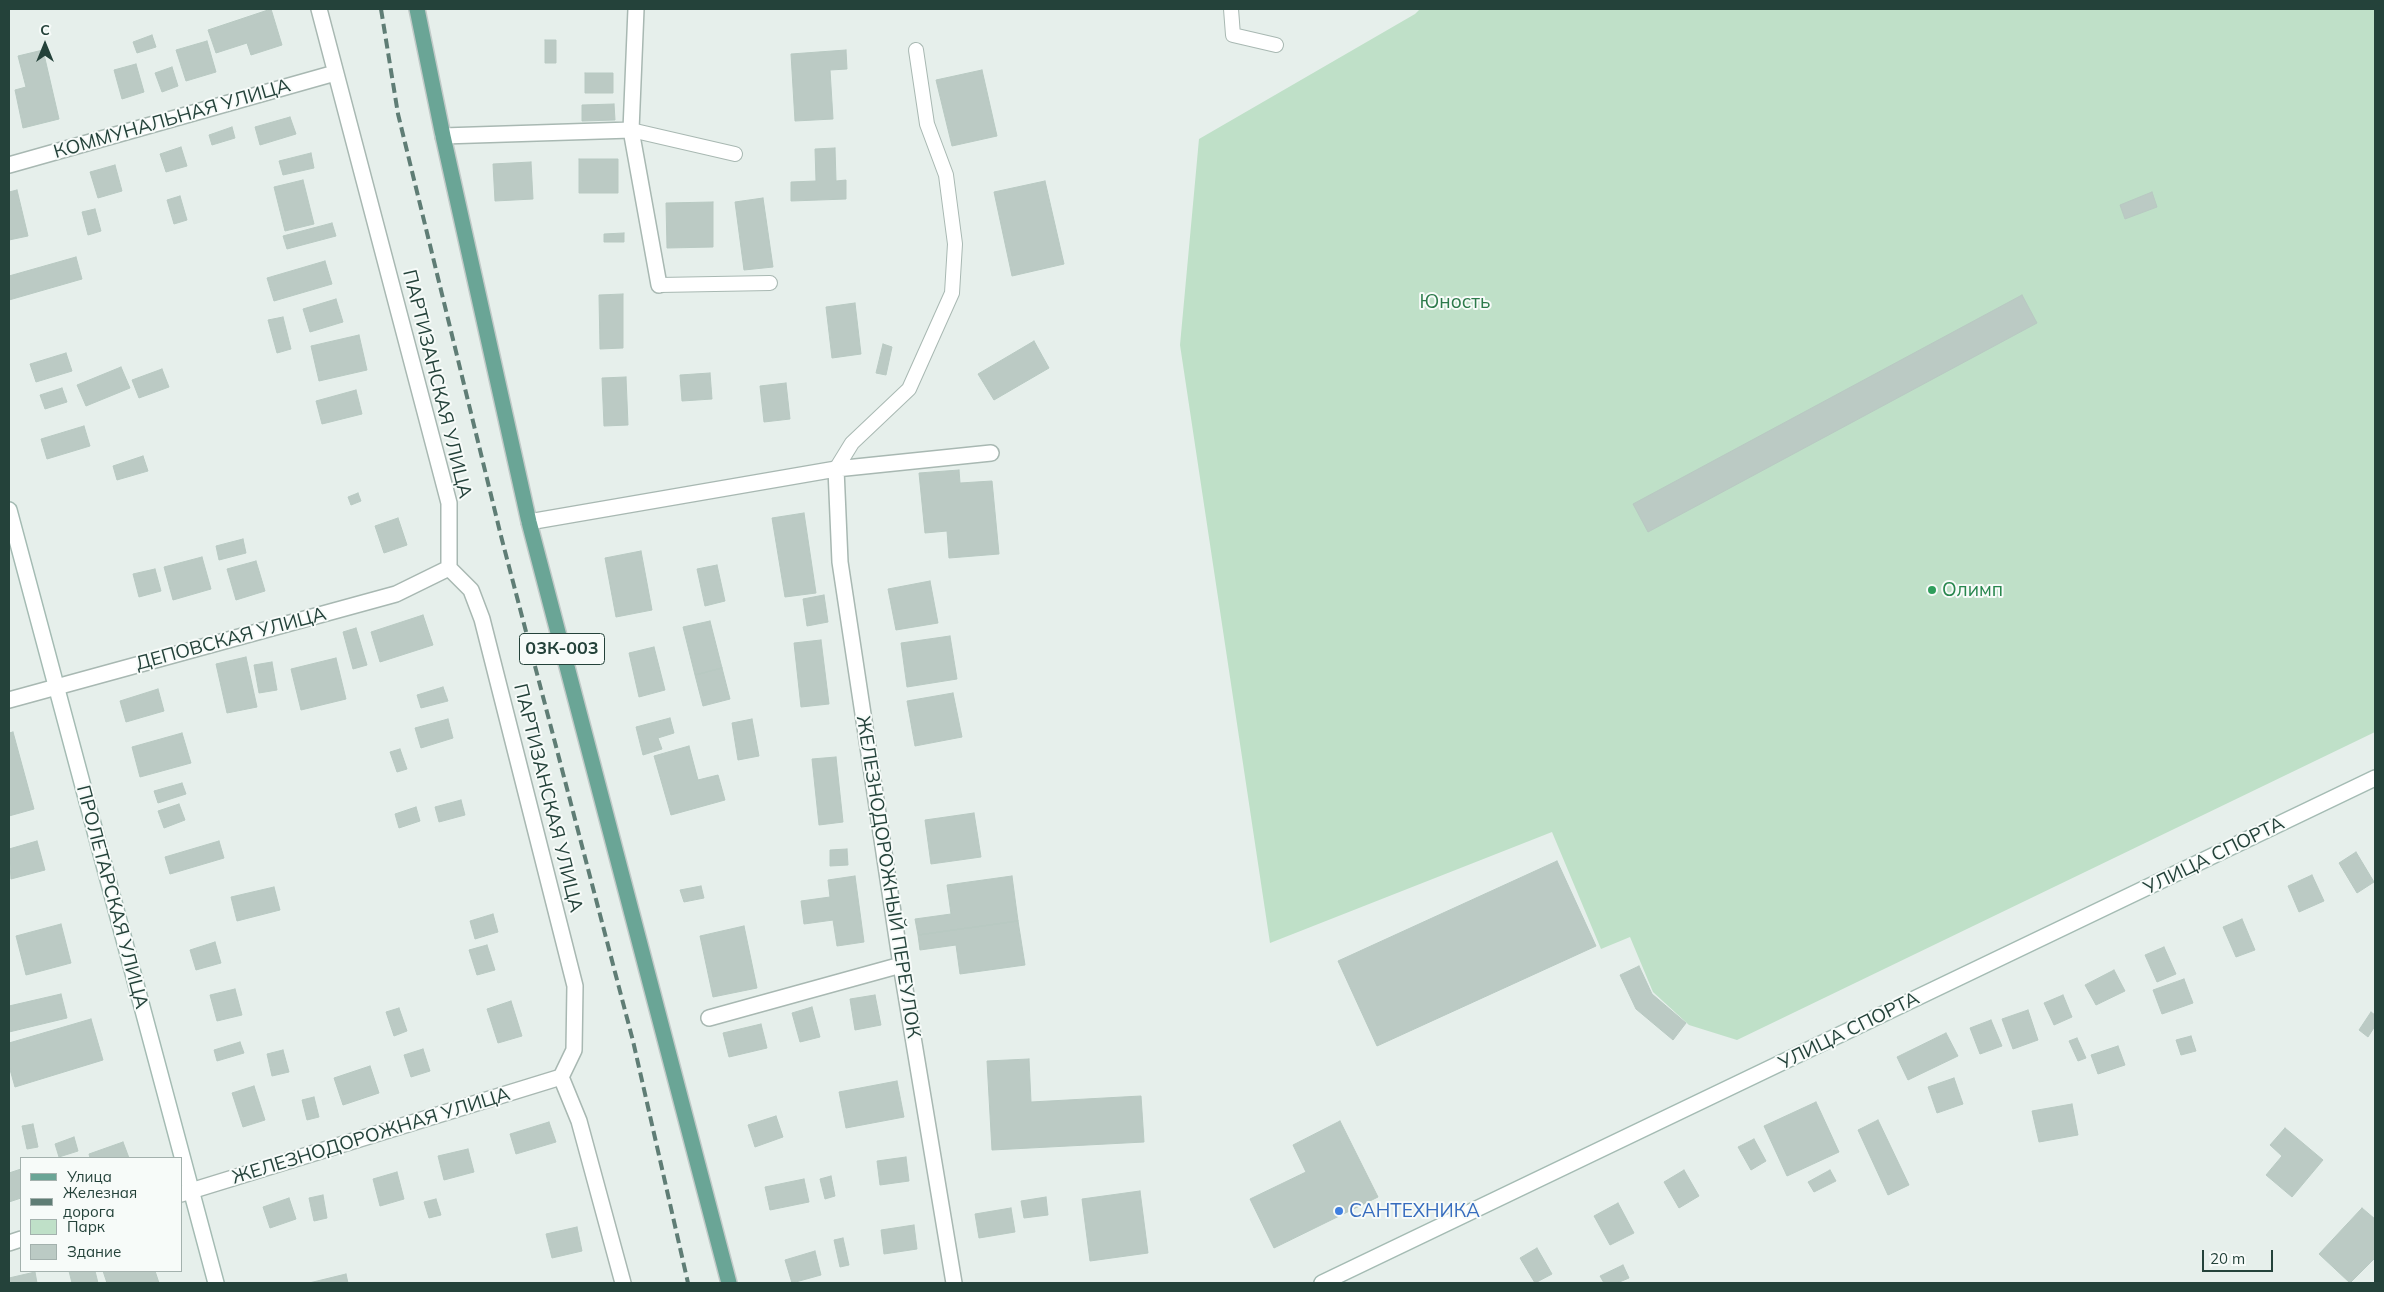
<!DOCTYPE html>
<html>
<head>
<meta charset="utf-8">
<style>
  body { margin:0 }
  #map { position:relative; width:2384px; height:1292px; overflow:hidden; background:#e6efeb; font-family:Mulish,sans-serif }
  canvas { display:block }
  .frame { position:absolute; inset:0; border:10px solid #24423a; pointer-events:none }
  .legend { position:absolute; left:20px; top:1157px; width:162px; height:115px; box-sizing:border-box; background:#f7fbf9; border:1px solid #a3b1ad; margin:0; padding:6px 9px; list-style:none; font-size:15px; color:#24423a }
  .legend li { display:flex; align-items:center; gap:10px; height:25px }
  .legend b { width:25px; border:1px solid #a3b1ad }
  .north { position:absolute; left:20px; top:20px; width:50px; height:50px; -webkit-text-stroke:4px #f7fbf9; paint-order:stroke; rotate:0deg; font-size:14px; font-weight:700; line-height:20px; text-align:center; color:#24423a }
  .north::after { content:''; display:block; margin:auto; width:18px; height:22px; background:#24423a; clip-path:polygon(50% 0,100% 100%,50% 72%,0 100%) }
  .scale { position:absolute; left:2202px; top:1250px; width:71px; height:22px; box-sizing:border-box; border:2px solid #24423a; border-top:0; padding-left:6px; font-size:15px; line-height:18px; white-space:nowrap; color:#24423a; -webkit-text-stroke:4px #f7fbf9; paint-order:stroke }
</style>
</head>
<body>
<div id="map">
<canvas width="2384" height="1292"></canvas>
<div class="frame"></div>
<ul class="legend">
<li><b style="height:6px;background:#6aa596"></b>Улица</li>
<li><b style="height:6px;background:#5f7d75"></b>Железная дорога</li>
<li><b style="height:14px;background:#bfe0c8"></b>Парк</li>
<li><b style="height:14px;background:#bbcac4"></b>Здание</li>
</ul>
<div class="north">С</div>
<div class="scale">20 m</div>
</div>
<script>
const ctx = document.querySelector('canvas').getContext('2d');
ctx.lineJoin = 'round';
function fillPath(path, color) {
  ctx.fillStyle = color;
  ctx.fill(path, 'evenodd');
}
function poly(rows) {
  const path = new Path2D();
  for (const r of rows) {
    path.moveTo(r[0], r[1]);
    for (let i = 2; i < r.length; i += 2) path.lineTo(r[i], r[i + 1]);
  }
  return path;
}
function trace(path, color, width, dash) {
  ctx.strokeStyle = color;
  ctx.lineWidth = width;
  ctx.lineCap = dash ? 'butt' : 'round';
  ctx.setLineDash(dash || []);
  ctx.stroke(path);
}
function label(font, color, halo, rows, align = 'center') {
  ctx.font = font + ' Mulish,sans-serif';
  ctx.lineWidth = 4;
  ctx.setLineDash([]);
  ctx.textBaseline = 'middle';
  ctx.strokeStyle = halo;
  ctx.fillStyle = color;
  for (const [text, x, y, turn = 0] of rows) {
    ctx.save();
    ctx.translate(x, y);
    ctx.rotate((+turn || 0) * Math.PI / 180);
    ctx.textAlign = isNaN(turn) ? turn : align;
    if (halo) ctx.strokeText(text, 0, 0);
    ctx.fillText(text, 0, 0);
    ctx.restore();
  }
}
fillPath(poly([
  [1420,9,2375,9,2375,732,1737,1040,1689,1025,1653,992,1630,937,1601,949,1552,832,1270,943,1180,345,1199,139,1415,14]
]), '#bfe0c8');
const building = poly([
  [271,9,282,45,251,55,247,43,216,53,208,30,271,9],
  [152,35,156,47,137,53,133,42,152,35],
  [545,40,556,40,556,63,545,63,545,40],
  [207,41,216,72,186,81,176,50,207,41],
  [43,50,59,119,23,128,15,90,26,87,18,56,43,50],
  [846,50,847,69,830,70,833,119,795,121,791,54,846,50],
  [136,64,144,92,122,99,114,70,136,64],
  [172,67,178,86,162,92,155,73,172,67],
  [982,70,997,136,952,146,936,80,982,70],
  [585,73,613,73,613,93,585,93,585,73],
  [614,104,615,120,582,121,582,105,614,104],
  [290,117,296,134,260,145,255,127,290,117],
  [232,127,235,138,212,145,209,135,232,127],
  [181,147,187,166,166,172,160,154,181,147],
  [835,148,836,181,846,180,846,199,791,201,791,182,816,181,815,149,835,148],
  [311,153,314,168,283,175,279,161,311,153],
  [579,159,618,159,618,193,579,193,579,159],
  [531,162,533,199,495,201,493,164,531,162],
  [115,165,122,191,98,198,90,172,115,165],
  [303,180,314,224,285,231,274,187,303,180],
  [1045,181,1064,264,1012,276,994,192,1045,181],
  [17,190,28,236,9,240,9,192,17,190],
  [2152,192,2157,207,2125,219,2120,205,2152,192],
  [180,196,187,220,174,224,167,200,180,196],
  [763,198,773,267,744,270,735,202,763,198],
  [713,202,713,247,667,248,666,203,713,202],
  [95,209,101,231,88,235,82,212,95,209],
  [332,223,336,236,287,249,283,236,332,223],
  [624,233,624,242,604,242,604,234,624,233],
  [76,257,82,279,9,300,9,276,76,257],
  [325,261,332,284,274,301,267,278,325,261],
  [623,294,623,348,600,349,599,295,623,294],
  [2022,295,2037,323,1648,532,1633,504,2022,295],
  [336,299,343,322,310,332,303,309,336,299],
  [855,303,861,354,832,358,826,307,855,303],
  [283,317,291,349,277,353,268,320,283,317],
  [359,335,367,370,319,381,311,346,359,335],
  [1034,341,1049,368,994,400,978,374,1034,341],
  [883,344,892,347,886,375,876,373,883,344],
  [66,353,72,371,36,382,30,364,66,353],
  [121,367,130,388,86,406,77,385,121,367],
  [162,369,169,387,139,398,132,380,162,369],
  [710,373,712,399,682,401,680,375,710,373],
  [626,377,628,425,604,426,602,378,626,377],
  [786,383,790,419,764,422,760,386,786,383],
  [62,388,67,402,45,409,40,395,62,388],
  [356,390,362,414,322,424,316,401,356,390],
  [84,426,90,446,47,459,41,439,84,426],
  [143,456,148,471,117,480,113,466,143,456],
  [959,470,960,483,992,481,999,554,949,558,947,531,925,533,919,473,959,470],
  [358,493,361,501,351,505,348,497,358,493],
  [804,513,816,593,785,597,772,518,804,513],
  [398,518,407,545,384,553,375,526,398,518],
  [243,539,246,553,219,560,216,546,243,539],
  [641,551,652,610,616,617,605,558,641,551],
  [202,557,211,589,173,600,164,567,202,557],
  [256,561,265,591,236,600,227,569,256,561],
  [717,565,725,601,705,606,697,569,717,565],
  [155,569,161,591,139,597,133,574,155,569],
  [930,581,938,623,896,630,888,589,930,581],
  [824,595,828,622,807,626,803,599,824,595],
  [423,615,433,645,380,662,371,632,423,615],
  [710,621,722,668,695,675,683,627,710,621],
  [356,628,367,665,353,669,343,632,356,628],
  [950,636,957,679,907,687,901,643,950,636],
  [821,640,829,704,801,707,794,643,821,640],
  [654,647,665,690,639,697,629,653,654,647],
  [246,657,257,707,227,713,216,664,246,657],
  [336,658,346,699,301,710,291,669,336,658],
  [272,662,277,690,259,693,254,665,272,662],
  [722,668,730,699,703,706,695,675,722,668],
  [443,687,448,701,421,708,417,695,443,687],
  [158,689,164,711,126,722,120,701,158,689],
  [953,693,962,737,915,746,907,701,953,693],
  [670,718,674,733,658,738,662,749,643,755,636,727,670,718],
  [448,719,453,738,421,748,415,728,448,719],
  [752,719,759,756,738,760,732,723,752,719],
  [13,732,34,809,9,816,9,733,13,732],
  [182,733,191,763,140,777,132,747,182,733],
  [689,746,698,780,718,775,725,800,671,815,654,756,689,746],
  [400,749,407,769,397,772,390,752,400,749],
  [836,757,843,822,819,825,812,759,836,757],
  [182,783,186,794,158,803,154,791,182,783],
  [461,800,465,815,439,822,435,807,461,800],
  [179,804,185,820,164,828,158,811,179,804],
  [416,807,420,821,399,828,395,814,416,807],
  [974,813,981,857,931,864,925,820,974,813],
  [37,841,45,870,11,879,9,849,37,841],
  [219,841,224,858,170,874,165,857,219,841],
  [847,849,848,865,830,866,830,850,847,849],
  [2356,852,2374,882,2357,893,2339,863,2356,852],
  [1557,861,1596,946,1377,1046,1338,961,1557,861],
  [2312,875,2324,901,2299,912,2288,886,2312,875],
  [855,876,864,942,837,946,833,920,804,924,801,901,830,897,828,880,855,876],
  [1012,876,1018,921,918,935,915,919,951,914,947,885,1012,876],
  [701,886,704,898,684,902,680,890,701,886],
  [274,887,280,910,237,921,231,897,274,887],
  [493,914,498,932,475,939,470,921,493,914],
  [2242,919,2255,950,2236,957,2223,927,2242,919],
  [1018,921,1025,965,960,974,956,945,920,950,918,935,1018,921],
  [61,924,71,963,26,975,16,936,61,924],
  [744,926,757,988,713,997,700,936,744,926],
  [215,942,221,963,196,970,190,950,215,942],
  [487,945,495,970,477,975,469,950,487,945],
  [2164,947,2176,974,2157,982,2145,955,2164,947],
  [1639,966,1652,994,1686,1023,1673,1040,1636,1009,1620,975,1639,966],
  [2114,970,2125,991,2096,1005,2085,985,2114,970],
  [2184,979,2193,1003,2162,1014,2153,990,2184,979],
  [235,989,242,1015,217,1021,210,995,235,989],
  [61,994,67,1018,9,1032,9,1006,61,994],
  [875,995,881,1025,855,1030,850,999,875,995],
  [2063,995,2072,1017,2054,1025,2044,1003,2063,995],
  [511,1001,522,1036,498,1043,487,1009,511,1001],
  [812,1007,820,1037,800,1042,792,1013,812,1007],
  [399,1008,407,1031,394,1036,386,1012,399,1008],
  [2028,1010,2038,1040,2013,1049,2002,1019,2028,1010],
  [2371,1012,2375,1015,2375,1026,2368,1037,2359,1030,2371,1012],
  [91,1019,103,1060,15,1087,9,1066,9,1043,91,1019],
  [1991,1020,2002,1046,1980,1054,1970,1028,1991,1020],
  [761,1024,767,1048,729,1057,723,1033,761,1024],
  [1946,1033,1958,1056,1908,1080,1897,1057,1946,1033],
  [2191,1036,2196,1051,2181,1055,2176,1040,2191,1036],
  [2077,1038,2086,1058,2078,1061,2069,1041,2077,1038],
  [240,1042,244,1053,217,1061,214,1050,240,1042],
  [2118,1046,2125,1065,2098,1074,2091,1055,2118,1046],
  [423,1049,430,1071,411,1077,404,1055,423,1049],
  [283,1050,289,1072,272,1076,267,1054,283,1050],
  [1029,1059,1031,1102,1141,1096,1144,1142,992,1150,987,1061,1029,1059],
  [370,1066,379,1093,343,1105,334,1078,370,1066],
  [1954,1078,1963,1104,1937,1113,1928,1087,1954,1078],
  [897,1081,904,1117,846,1128,839,1092,897,1081],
  [254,1086,265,1120,243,1127,232,1093,254,1086],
  [314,1097,319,1117,307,1120,302,1100,314,1097],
  [1816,1102,1839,1152,1787,1176,1764,1126,1816,1102],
  [2072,1104,2078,1135,2039,1142,2032,1111,2072,1104],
  [776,1116,783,1137,755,1147,748,1125,776,1116],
  [1878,1120,1909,1185,1888,1195,1858,1130,1878,1120],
  [1340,1121,1378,1197,1274,1248,1250,1199,1306,1172,1293,1145,1340,1121],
  [549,1122,556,1142,516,1154,510,1134,549,1122],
  [33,1124,38,1147,27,1149,22,1126,33,1124],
  [2285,1128,2323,1160,2292,1197,2266,1175,2282,1156,2270,1145,2285,1128],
  [74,1137,78,1151,59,1157,55,1144,74,1137],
  [1754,1139,1766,1161,1751,1170,1738,1147,1754,1139],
  [123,1142,129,1158,90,1158,89,1154,123,1142],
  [468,1149,474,1172,444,1180,438,1156,468,1149],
  [906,1157,909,1181,880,1185,877,1161,906,1157],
  [21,1169,21,1198,9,1202,9,1173,21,1169],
  [1684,1170,1699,1196,1679,1208,1664,1182,1684,1170],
  [1830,1170,1836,1181,1814,1192,1808,1182,1830,1170],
  [397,1172,404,1199,380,1206,373,1179,397,1172],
  [831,1176,835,1196,825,1199,820,1179,831,1176],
  [804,1179,809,1202,770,1210,765,1187,804,1179],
  [1140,1191,1148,1253,1090,1261,1082,1199,1140,1191],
  [323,1195,327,1218,314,1221,309,1198,323,1195],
  [1046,1197,1048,1215,1024,1218,1021,1201,1046,1197],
  [289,1198,296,1219,270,1228,263,1207,289,1198],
  [436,1199,441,1215,429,1218,424,1202,436,1199],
  [1618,1203,1634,1233,1610,1245,1594,1216,1618,1203],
  [1011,1208,1015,1232,979,1238,975,1214,1011,1208],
  [2362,1208,2375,1219,2375,1258,2350,1283,2319,1254,2362,1208],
  [914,1225,917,1249,884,1254,881,1230,914,1225],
  [577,1227,582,1251,552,1258,546,1234,577,1227],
  [843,1238,849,1265,840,1267,834,1240,843,1238],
  [1537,1248,1552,1274,1535,1283,1520,1258,1537,1248],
  [815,1251,821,1275,792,1283,785,1260,815,1251],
  [1623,1265,1629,1278,1617,1283,1604,1283,1600,1276,1623,1265],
  [69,1271,95,1271,98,1283,72,1283,69,1271],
  [103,1271,155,1271,159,1283,107,1283,103,1271],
  [35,1272,37,1283,9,1283,9,1278,35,1272],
  [346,1274,348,1283,309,1283,346,1274]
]);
fillPath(building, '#bbcac4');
trace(building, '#b8c9c2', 1);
const lane = poly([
  [1231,9,1233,35,1276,45],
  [631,130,735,154],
  [659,285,770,283],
  [836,469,852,443,909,389,952,293,955,244,946,175,927,124,916,50]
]);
const street = poly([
  [319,9,449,503,449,568,471,590,482,619,575,986,574,1050,561,1077,579,1121,623,1283],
  [636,9,631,130,659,285],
  [443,136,631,130],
  [9,165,335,73],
  [836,469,840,562,901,965,954,1283],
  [529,522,836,469,991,453],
  [9,700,396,594,449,568],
  [709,1018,901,965],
  [181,1194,561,1077],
  [9,1243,21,1239]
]);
const secondary = poly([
  [9,510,216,1283],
  [1322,1283,2375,778]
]);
const primary = poly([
  [417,9,443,136,529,522,729,1283]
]);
trace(lane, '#a8b8b2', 16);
trace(street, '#a8b8b2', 18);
trace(secondary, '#a4bbb3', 18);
trace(primary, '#c2cac8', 18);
trace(lane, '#fff', 14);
trace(street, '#fff', 15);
trace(secondary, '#fff', 15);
trace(primary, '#6aa596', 15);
trace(poly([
  [381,9,398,114,501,536,633,1041,688,1283]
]), '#5f7d75', 4, [10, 5]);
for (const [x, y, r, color] of [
  [1932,590,5,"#2e9e5b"],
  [1339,1211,5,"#3f7fe0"]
]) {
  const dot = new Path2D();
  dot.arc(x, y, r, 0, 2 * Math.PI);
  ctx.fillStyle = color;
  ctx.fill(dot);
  trace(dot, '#f7fbf9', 2);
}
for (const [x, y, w] of [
  [562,649,85]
]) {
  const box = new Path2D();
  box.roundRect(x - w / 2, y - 15.5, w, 31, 4);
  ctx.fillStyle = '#f7fbf9';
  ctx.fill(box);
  trace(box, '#24423a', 1);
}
label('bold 18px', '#24423a', null, [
  ["03К-003",562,649]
]);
label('19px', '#24423a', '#f7fbf9', [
  ["КОММУНАЛЬНАЯ УЛИЦА",172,119,-16],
  ["ПАРТИЗАНСКАЯ УЛИЦА",437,384,76],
  ["ДЕПОВСКАЯ УЛИЦА",231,639,-15],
  ["ПАРТИЗАНСКАЯ УЛИЦА",548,798,76],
  ["УЛИЦА СПОРТА",2214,856,-26],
  ["ЖЕЛЕЗНОДОРОЖНЫЙ ПЕРЕУЛОК",888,877,81],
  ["ПРОЛЕТАРСКАЯ УЛИЦА",112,897,75],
  ["УЛИЦА СПОРТА",1849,1031,-26],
  ["ЖЕЛЕЗНОДОРОЖНАЯ УЛИЦА",371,1136,-17]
]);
label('19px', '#2d7a4b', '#f7fbf9', [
  ["Юность",1455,302]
]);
label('19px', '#27864d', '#f7fbf9', [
  ["Олимп",1942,590]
], 'left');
label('19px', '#366cbe', '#f7fbf9', [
  ["САНТЕХНИКА",1349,1211]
], 'left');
</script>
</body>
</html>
